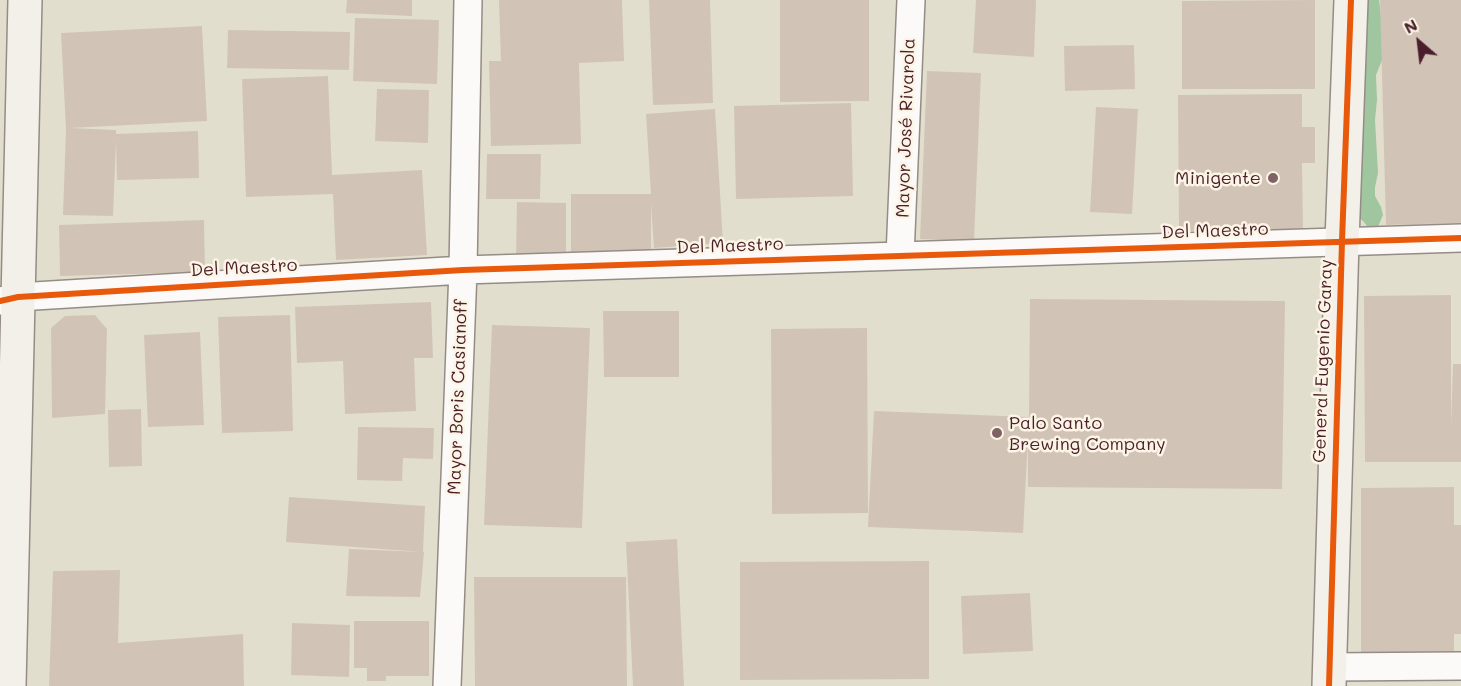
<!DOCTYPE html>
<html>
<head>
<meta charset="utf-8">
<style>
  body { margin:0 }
  #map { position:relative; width:1461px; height:686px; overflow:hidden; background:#e2decd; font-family:Mali,sans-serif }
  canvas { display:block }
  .north { position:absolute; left:1389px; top:12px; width:60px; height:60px; -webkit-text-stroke:4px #fcf5e5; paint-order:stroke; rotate:332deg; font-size:16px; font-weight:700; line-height:24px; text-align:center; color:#4a1f2b }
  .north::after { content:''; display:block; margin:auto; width:21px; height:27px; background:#4a1f2b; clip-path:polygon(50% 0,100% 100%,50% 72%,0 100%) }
</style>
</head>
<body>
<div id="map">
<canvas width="1461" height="686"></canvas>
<div class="north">N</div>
</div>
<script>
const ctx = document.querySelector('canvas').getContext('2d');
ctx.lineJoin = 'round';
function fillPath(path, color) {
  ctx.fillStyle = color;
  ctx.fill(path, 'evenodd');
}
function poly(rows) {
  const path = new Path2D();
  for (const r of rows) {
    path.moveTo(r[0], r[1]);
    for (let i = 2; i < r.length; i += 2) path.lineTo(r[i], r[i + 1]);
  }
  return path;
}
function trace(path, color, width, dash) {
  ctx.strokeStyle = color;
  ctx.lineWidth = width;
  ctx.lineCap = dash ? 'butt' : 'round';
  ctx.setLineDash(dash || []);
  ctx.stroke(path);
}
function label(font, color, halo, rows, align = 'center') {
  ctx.font = font + ' Mali,sans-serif';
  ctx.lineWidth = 5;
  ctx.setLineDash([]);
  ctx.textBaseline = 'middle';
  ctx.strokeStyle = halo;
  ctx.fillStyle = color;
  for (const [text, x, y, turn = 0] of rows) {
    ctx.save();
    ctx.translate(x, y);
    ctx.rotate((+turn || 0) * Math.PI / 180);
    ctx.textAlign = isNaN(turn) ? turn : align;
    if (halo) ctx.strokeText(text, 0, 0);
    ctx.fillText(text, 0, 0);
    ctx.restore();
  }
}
fillPath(poly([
  [1361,0,1379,0,1384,39,1382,60,1376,75,1377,100,1375,120,1378,173,1375,187,1375,196,1381,207,1383,215,1377,229,1371,231,1363,221,1359,218]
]), '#9fc69e');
fillPath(poly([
  [347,0,412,0,412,16,346,13],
  [499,0,622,0,624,61,579,63,581,144,491,146,489,61,501,61],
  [649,0,710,0,713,103,653,105],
  [780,0,869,0,869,101,780,102],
  [976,0,1036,0,1034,57,973,53],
  [1315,0,1315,89,1182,89,1182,1],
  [1380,0,1461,0,1461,223,1386,225],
  [355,18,439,20,437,84,353,81],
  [202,26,207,121,70,128,116,130,116,134,198,131,199,178,117,180,116,141,113,216,63,215,66,129,61,33],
  [228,30,350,32,349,70,227,68],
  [1134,45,1135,89,1065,91,1064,46],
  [927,71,981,73,974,241,920,239],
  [328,76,332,175,422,170,427,255,336,260,333,194,246,197,242,79],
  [377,89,429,90,428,143,375,141],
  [1302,94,1302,127,1315,127,1315,163,1302,163,1303,229,1179,231,1178,95],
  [851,103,853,196,736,199,734,106],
  [1096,107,1138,109,1132,214,1090,212],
  [715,109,723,243,654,248,651,203,651,257,571,258,571,194,651,194,646,114],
  [487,154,541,154,540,199,486,199],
  [517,202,566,203,566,259,516,259],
  [204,220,205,272,60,276,59,225],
  [1451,295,1451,426,1453,364,1461,364,1461,462,1365,462,1364,296],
  [1030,299,1285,301,1282,489,1028,487,1028,439,1023,533,868,527,874,411,1029,417],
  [431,302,433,358,414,358,416,411,345,414,343,361,297,363,295,307],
  [603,311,679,311,679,377,604,377],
  [95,315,107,329,105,414,52,418,51,328,65,316],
  [290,315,293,431,222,433,218,317],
  [492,325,590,328,582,528,484,525],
  [867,328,868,513,772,514,771,329],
  [200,332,204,425,148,427,144,335],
  [141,409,142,466,109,467,108,410],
  [358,427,434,428,433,459,403,458,402,481,357,480],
  [1454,487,1454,525,1461,525,1461,634,1454,634,1454,652,1361,652,1361,488],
  [289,497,425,506,423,552,286,542],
  [677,539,684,686,633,686,626,542],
  [349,549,424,552,420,597,346,596],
  [929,561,929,679,740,680,740,562],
  [120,570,118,643,243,634,244,686,49,686,53,571],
  [474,577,626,577,627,686,475,686],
  [1030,593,1033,651,963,654,961,596],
  [354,621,429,621,429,676,386,676,386,681,367,681,367,668,354,668],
  [292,623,350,625,349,677,291,675]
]), '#d1c4b7');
const street = poly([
  [900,256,911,0],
  [0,301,18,297,463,270,1461,238],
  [1329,667,1461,666],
  [447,686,463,270,468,0]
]);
const secondary = poly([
  [9,686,25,0],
  [1329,686,1342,241,1351,0]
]);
trace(street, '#958c86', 30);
trace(secondary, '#958c86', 36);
trace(street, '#fbfaf8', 27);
trace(secondary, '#f3f0e9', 33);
trace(poly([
  [0,301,18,297,463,270,1461,238],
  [1329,686,1342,241,1351,0]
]), '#e8590c', 6);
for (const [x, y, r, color] of [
  [1273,178,6,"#7f6264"],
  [997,433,6,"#7f6264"]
]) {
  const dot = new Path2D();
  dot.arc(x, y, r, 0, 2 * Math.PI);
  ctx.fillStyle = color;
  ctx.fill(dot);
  trace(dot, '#fcf5e5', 2);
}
label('18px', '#4a1f2b', '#fcf5e5', [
  ["Mayor José Rivarola",906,128,-88],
  ["Del Maestro",1215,231,-2],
  ["Del Maestro",730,246,-2],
  ["Del Maestro",244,268,-3],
  ["General Eugenio Garay",1323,361,-88],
  ["Mayor Boris Casianoff",458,397,-88]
]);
label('18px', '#4a1f2b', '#fcf5e5', [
  ["Minigente",1261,178],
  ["Palo Santo",1009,423,"left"],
  ["Brewing Company",1009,444,"left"]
], 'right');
</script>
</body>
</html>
